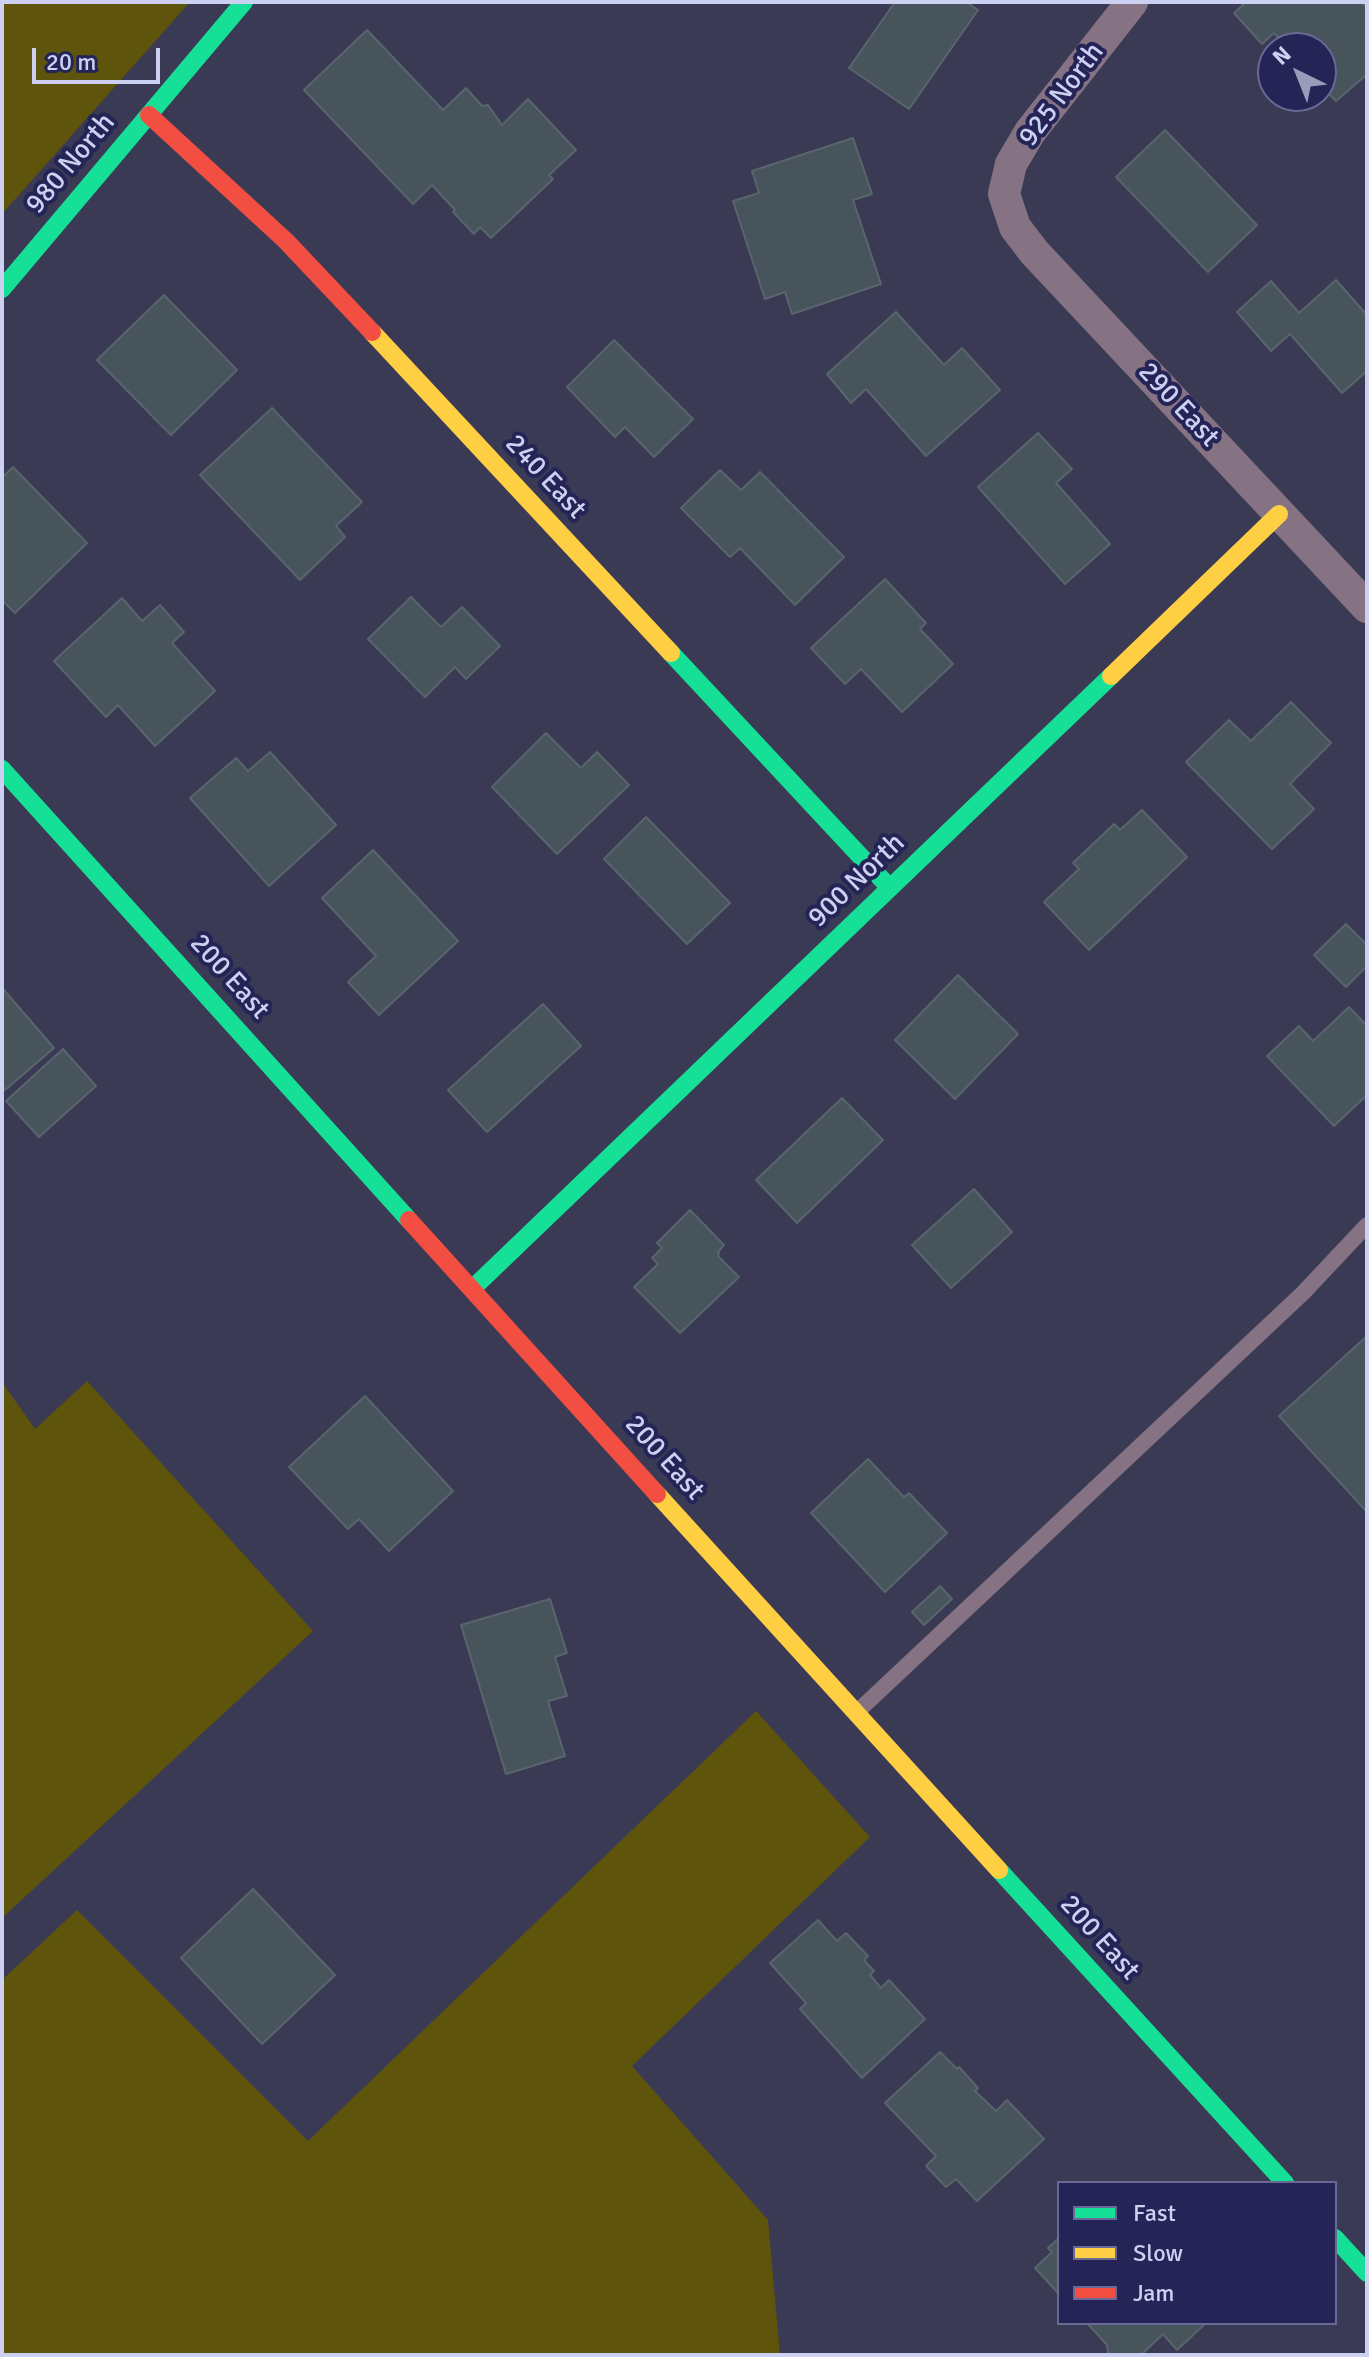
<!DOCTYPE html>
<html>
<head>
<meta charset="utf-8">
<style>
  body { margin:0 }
  #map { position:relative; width:1369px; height:2357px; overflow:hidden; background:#3a3a55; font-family:Signika,sans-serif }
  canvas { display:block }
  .frame { position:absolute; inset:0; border:4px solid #cdd1f1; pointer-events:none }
  .legend { position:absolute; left:1057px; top:2181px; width:280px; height:144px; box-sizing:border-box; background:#252456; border:2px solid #686994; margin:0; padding:10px 14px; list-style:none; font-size:24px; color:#cdd1f1 }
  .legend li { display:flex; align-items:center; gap:16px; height:40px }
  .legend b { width:40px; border:2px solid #686994 }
  .north { position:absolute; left:1257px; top:32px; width:80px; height:80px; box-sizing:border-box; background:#252456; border:2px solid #686994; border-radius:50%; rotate:317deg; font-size:22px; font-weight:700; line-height:32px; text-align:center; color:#cdd1f1 }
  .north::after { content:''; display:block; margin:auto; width:28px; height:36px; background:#9a9cba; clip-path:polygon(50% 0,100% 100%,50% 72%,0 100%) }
  .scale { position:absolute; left:32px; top:48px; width:128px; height:36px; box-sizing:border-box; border:4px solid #cdd1f1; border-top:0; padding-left:10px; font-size:24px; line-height:28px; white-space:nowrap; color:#cdd1f1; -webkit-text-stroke:6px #252456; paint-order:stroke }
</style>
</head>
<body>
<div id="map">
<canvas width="1369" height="2357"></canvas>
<div class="frame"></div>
<ul class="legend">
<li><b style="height:10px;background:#16e098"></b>Fast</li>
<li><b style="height:10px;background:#ffcf43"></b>Slow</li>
<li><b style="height:10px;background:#f24e42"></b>Jam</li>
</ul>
<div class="north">N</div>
<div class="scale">20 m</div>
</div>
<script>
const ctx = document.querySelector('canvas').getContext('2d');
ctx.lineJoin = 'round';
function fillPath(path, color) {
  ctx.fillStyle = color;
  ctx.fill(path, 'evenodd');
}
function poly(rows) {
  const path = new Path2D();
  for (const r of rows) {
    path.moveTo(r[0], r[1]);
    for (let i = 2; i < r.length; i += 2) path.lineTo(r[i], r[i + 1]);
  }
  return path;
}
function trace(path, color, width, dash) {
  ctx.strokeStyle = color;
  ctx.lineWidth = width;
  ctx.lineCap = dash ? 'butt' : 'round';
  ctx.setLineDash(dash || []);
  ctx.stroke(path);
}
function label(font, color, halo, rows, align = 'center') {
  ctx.font = font + ' Signika,sans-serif';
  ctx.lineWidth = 8;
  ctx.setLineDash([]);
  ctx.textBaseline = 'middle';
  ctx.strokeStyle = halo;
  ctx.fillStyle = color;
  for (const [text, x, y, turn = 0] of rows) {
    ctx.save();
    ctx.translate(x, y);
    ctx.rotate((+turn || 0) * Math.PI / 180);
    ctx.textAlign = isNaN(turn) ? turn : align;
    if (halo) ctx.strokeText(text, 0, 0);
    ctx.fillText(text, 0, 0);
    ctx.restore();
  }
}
fillPath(poly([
  [2,2,190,2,2,214],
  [87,1381,313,1631,2,1918,2,1382,35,1429],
  [756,1711,870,1837,632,2066,768,2220,780,2355,2,2355,2,1980,77,1910,308,2141]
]), '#5e540b');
const building = poly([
  [895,2,966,2,978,10,909,109,849,68,895,2],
  [1246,2,1362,2,1367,8,1367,78,1365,76,1336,101,1321,85,1321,48,1288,48,1274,33,1262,44,1234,13,1246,2],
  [367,30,443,110,466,88,482,106,488,105,502,125,528,99,576,150,549,175,553,179,491,238,480,227,474,234,453,212,455,210,432,185,413,204,304,90,367,30],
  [1165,130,1257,225,1208,272,1116,177,1165,130],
  [853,138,872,194,853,200,881,284,792,314,785,292,765,299,733,201,759,193,752,171,853,138],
  [1336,280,1367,315,1367,371,1342,393,1290,334,1271,351,1237,312,1271,281,1299,313,1336,280],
  [164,295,237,370,171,435,97,360,164,295],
  [896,312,944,365,962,348,1000,390,926,456,866,389,851,403,827,374,896,312],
  [614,340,693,419,654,457,625,427,615,437,567,387,614,340],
  [272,408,362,502,336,526,345,537,300,580,200,475,272,408],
  [1038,433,1072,469,1056,483,1110,544,1065,584,978,487,1038,433],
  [13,467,87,543,15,613,2,600,2,478,13,467],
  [720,470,741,490,760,472,844,557,795,605,740,548,730,557,681,508,720,470],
  [885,579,926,623,920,629,953,664,902,712,861,669,845,684,811,648,885,579],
  [411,597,441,627,462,607,500,646,466,679,455,667,425,697,368,639,411,597],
  [122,598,142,621,160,605,184,632,172,643,215,691,155,746,118,705,106,717,54,661,122,598],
  [1291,702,1331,743,1290,784,1314,809,1272,849,1186,762,1229,720,1251,741,1291,702],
  [546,733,581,768,597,752,629,785,557,854,492,787,546,733],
  [270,752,336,825,269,886,190,798,236,758,248,771,270,752],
  [1142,810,1187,857,1089,950,1044,902,1079,869,1073,863,1114,824,1120,830,1142,810],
  [646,817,730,903,687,944,604,859,646,817],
  [373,850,458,941,379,1015,348,982,376,956,322,898,373,850],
  [1346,924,1367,945,1367,966,1346,987,1314,955,1346,924],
  [958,975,1018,1034,955,1099,895,1040,958,975],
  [3,989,54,1048,5,1090,2,1086,3,989],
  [543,1004,581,1046,487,1132,448,1090,543,1004],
  [1349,1007,1367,1026,1367,1095,1334,1126,1267,1056,1299,1026,1313,1041,1349,1007],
  [63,1049,96,1086,39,1137,6,1101,63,1049],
  [842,1098,883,1140,797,1223,756,1180,842,1098],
  [974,1189,1012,1232,951,1288,912,1245,974,1189],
  [690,1210,724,1245,718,1252,719,1254,718,1256,739,1277,680,1333,634,1287,658,1264,652,1258,662,1248,657,1243,690,1210],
  [1367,1336,1367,1512,1279,1416,1367,1336],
  [365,1396,453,1491,389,1551,359,1519,348,1529,289,1467,365,1396],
  [868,1459,904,1497,909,1493,947,1533,885,1592,811,1513,868,1459],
  [940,1586,952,1599,924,1625,912,1612,940,1586],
  [550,1599,567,1653,555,1657,567,1696,548,1701,565,1756,506,1774,461,1625,550,1599],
  [253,1889,335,1975,262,2044,181,1958,253,1889],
  [818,1920,837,1941,846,1933,868,1956,864,1960,874,1971,870,1975,881,1988,889,1980,925,2019,862,2078,800,2009,806,2003,770,1963,818,1920],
  [940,2052,957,2069,959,2067,978,2088,975,2091,996,2111,1007,2100,1044,2139,977,2201,956,2179,946,2187,926,2166,936,2156,885,2103,940,2052],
  [1059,2238,1059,2294,1035,2268,1052,2252,1048,2248,1059,2238],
  [1087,2323,1206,2323,1177,2350,1163,2334,1141,2355,1111,2355,1108,2352,1107,2345,1087,2323]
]);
fillPath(building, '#47545c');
trace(building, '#59656c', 2);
trace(poly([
  [857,1712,1303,1293,1367,1225]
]), '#857383', 16);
trace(poly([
  [1132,2,1030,132,1011,164,1004,194,1015,227,1034,252,1367,607]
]), '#857383', 32);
trace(poly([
  [2,289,244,2],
  [671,653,890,888],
  [2,769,409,1220],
  [473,1288,1111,676],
  [999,1870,1285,2183],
  [1335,2238,1367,2273]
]), '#16e098', 18);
trace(poly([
  [372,332,671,653],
  [1111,676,1279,514],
  [657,1494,999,1870]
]), '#ffcf43', 18);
trace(poly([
  [149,115,286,241,372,332],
  [409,1220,657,1494]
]), '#f24e42', 18);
label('28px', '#cdd1f1', '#252456', [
  ["925 North",1062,95,-53],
  ["980 North",71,164,-50],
  ["290 East",1178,405,47],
  ["240 East",545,477,47],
  ["900 North",857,881,-44],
  ["200 East",229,977,48],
  ["200 East",664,1458,48],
  ["200 East",1099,1938,48]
]);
</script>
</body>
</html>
